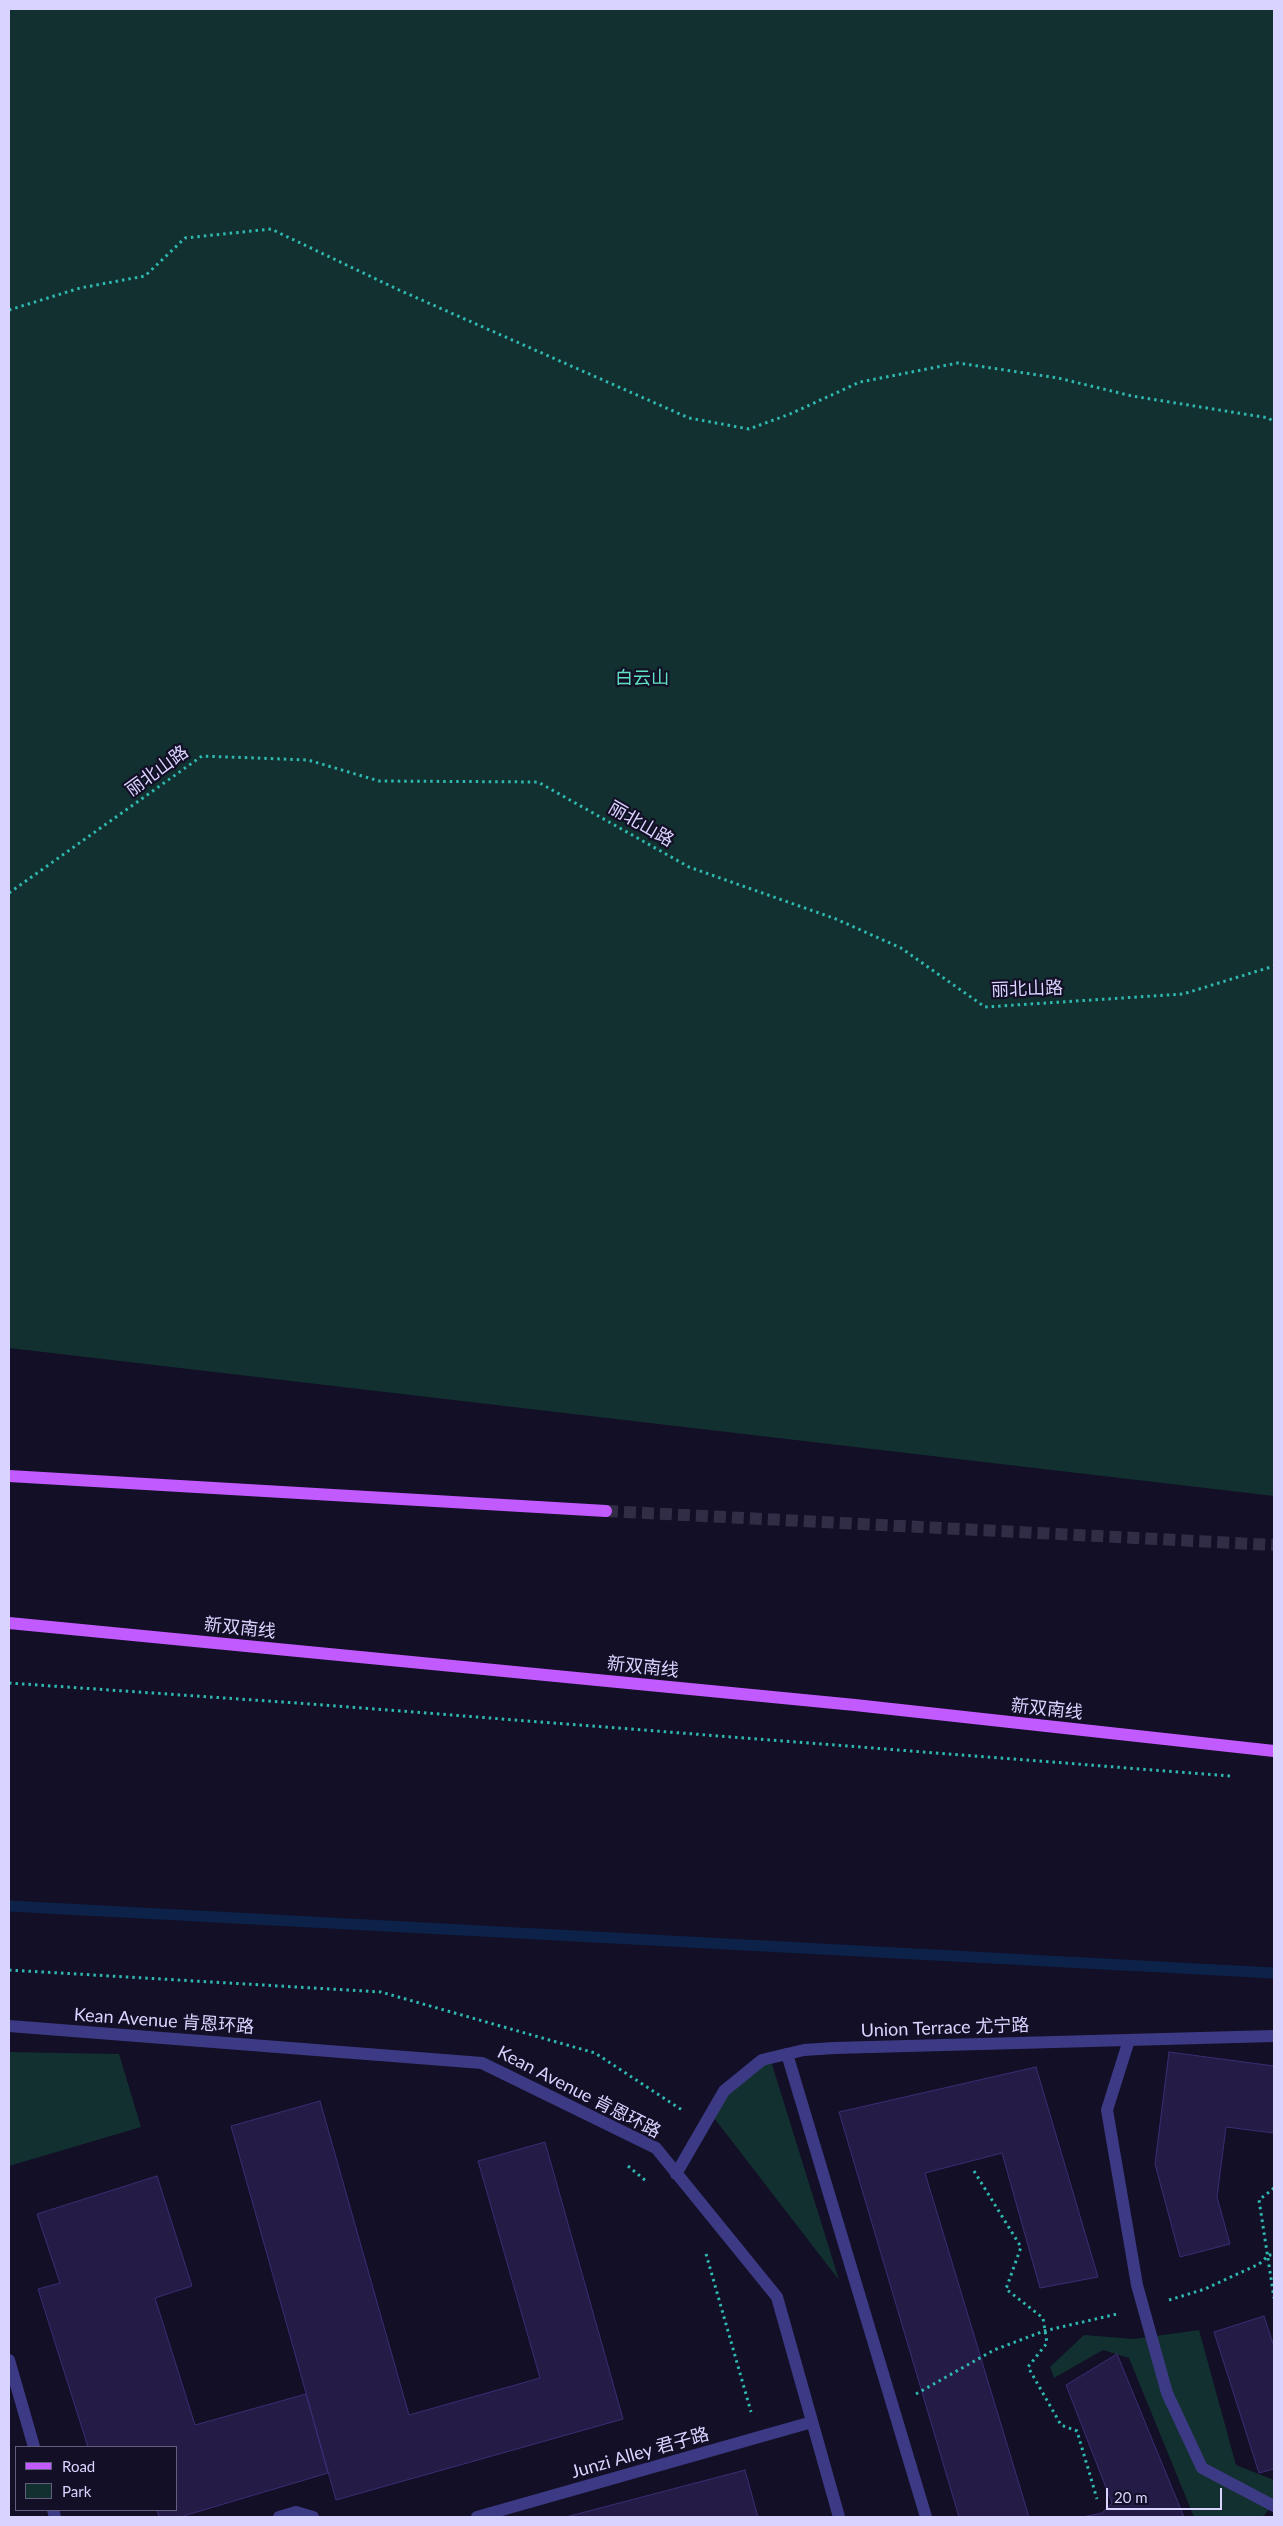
<!DOCTYPE html>
<html>
<head>
<meta charset="utf-8">
<style>
  body { margin:0 }
  #map { position:relative; width:1283px; height:2526px; overflow:hidden; background:#130f26; font-family:Lato,sans-serif }
  canvas { display:block }
  .frame { position:absolute; inset:0; border:10px solid #d9d4ff; pointer-events:none }
  .legend { position:absolute; left:15px; top:2446px; width:162px; height:65px; box-sizing:border-box; background:#130f26; border:1px solid #625e7d; margin:0; padding:6px 9px; list-style:none; font-size:15px; color:#d9d4ff }
  .legend li { display:flex; align-items:center; gap:10px; height:25px }
  .legend b { width:25px; border:1px solid #625e7d }
  .scale { position:absolute; left:1106px; top:2488px; width:116px; height:22px; box-sizing:border-box; border:2px solid #d9d4ff; border-top:0; padding-left:6px; font-size:15px; line-height:18px; white-space:nowrap; color:#d9d4ff; -webkit-text-stroke:4px #130f26; paint-order:stroke }
</style>
</head>
<body>
<div id="map">
<canvas width="1283" height="2526"></canvas>
<div class="frame"></div>
<ul class="legend">
<li><b style="height:6px;background:#c25bff"></b>Road</li>
<li><b style="height:14px;background:#12302f"></b>Park</li>
</ul>
<div class="scale">20 m</div>
</div>
<script>
const ctx = document.querySelector('canvas').getContext('2d');
ctx.lineJoin = 'round';
function fillPath(path, color) {
  ctx.fillStyle = color;
  ctx.fill(path, 'evenodd');
}
function poly(rows) {
  const path = new Path2D();
  for (const r of rows) {
    path.moveTo(r[0], r[1]);
    for (let i = 2; i < r.length; i += 2) path.lineTo(r[i], r[i + 1]);
  }
  return path;
}
function trace(path, color, width, dash) {
  ctx.strokeStyle = color;
  ctx.lineWidth = width;
  ctx.lineCap = dash ? 'butt' : 'round';
  ctx.setLineDash(dash || []);
  ctx.stroke(path);
}
function label(font, color, halo, rows, align = 'center') {
  ctx.font = font + ' Lato,"Noto Sans SC",sans-serif';
  ctx.lineWidth = 4.5;
  ctx.setLineDash([]);
  ctx.textBaseline = 'middle';
  ctx.strokeStyle = halo;
  ctx.fillStyle = color;
  for (const [text, x, y, turn = 0] of rows) {
    ctx.save();
    ctx.translate(x, y);
    ctx.rotate((+turn || 0) * Math.PI / 180);
    ctx.textAlign = isNaN(turn) ? turn : align;
    if (halo) ctx.strokeText(text, 0, 0);
    ctx.fillText(text, 0, 0);
    ctx.restore();
  }
}
fillPath(poly([
  [9,9,1274,9,1274,1496,9,1348],
  [9,2052,119,2054,141,2127,9,2166],
  [770,2058,812,2193,839,2280,711,2114,724,2091],
  [1199,2330,1236,2465,1274,2480,1274,2503,1263,2517,1194,2517,1129,2358,1103,2350,1054,2378,1050,2367,1084,2335,1134,2339]
]), '#12302f');
trace(poly([
  [9,1906,1274,1973]
]), '#0c2248', 11);
const building = poly([
  [1169,2052,1274,2066,1274,2133,1226,2127,1217,2197,1230,2244,1180,2257,1155,2164,1169,2052],
  [1036,2067,1098,2277,1040,2288,1002,2153,925,2173,1029,2517,959,2517,839,2112,1036,2067],
  [320,2101,409,2415,540,2378,478,2161,545,2142,623,2419,336,2500,231,2126,320,2101],
  [157,2176,192,2286,155,2298,195,2425,306,2394,328,2473,180,2517,159,2517,157,2510,176,2510,176,2447,88,2447,38,2289,60,2283,37,2214,157,2176],
  [1264,2316,1274,2347,1274,2469,1259,2473,1214,2332,1264,2316],
  [1117,2354,1184,2517,1082,2517,1102,2513,1112,2503,1066,2385,1117,2354],
  [745,2470,758,2517,566,2517,745,2470]
]);
fillPath(building, '#241b47');
trace(building, '#3b2d73', 1);
trace(poly([
  [606,1511,1274,1545]
]), '#312d47', 12, [12, 6]);
trace(poly([
  [9,310,80,288,145,276,185,238,271,229,399,290,689,418,749,429,790,414,860,382,958,363,1058,378,1132,396,1269,418,1274,423],
  [9,893,202,756,308,760,379,781,538,782,689,867,836,919,901,948,985,1007,1183,994,1274,966],
  [9,1683,311,1704,1230,1776],
  [9,1970,381,1992,595,2053,682,2110],
  [628,2166,646,2181],
  [974,2171,1021,2247,1006,2289,1043,2318,1047,2343,1028,2367,1061,2425,1077,2431,1097,2499],
  [1274,2188,1259,2200,1274,2298],
  [706,2254,751,2412],
  [1169,2300,1205,2289,1259,2264,1269,2255,1274,2255],
  [916,2394,994,2350,1044,2331,1117,2314]
]), '#2fb8b0', 3, [2.5, 4]);
trace(poly([
  [1129,2040,1107,2110,1137,2285,1167,2393,1202,2468,1274,2506],
  [787,2054,926,2517],
  [9,2360,34,2447],
  [53,2510,55,2517]
]), '#3d3a85', 12);
trace(poly([
  [9,2026,482,2063,656,2148,777,2297,839,2517],
  [676,2174,724,2091,762,2060,770,2058,804,2050,834,2048,1274,2036],
  [279,2517,296,2512,313,2517],
  [477,2517,812,2422]
]), '#3d3a85', 12);
trace(poly([
  [9,1476,606,1511],
  [9,1623,855,1705,1274,1751]
]), '#c25bff', 12);
label('18px', '#5fe0c0', '#130f26', [
  ["白云山",642,678]
]);
label('18px', '#d9d4ff', '#130f26', [
  ["丽北山路",157,771,-36],
  ["丽北山路",641,824,30],
  ["丽北山路",1027,989,-2],
  ["新双南线",240,1628,6],
  ["新双南线",643,1667,6],
  ["新双南线",1047,1709,6],
  ["Kean Avenue 肯恩环路",164,2021,4],
  ["Union Terrace 尤宁路",945,2028,-2],
  ["Kean Avenue 肯恩环路",579,2092,27],
  ["Junzi Alley 君子路",640,2453,-16]
]);
</script>
</body>
</html>
